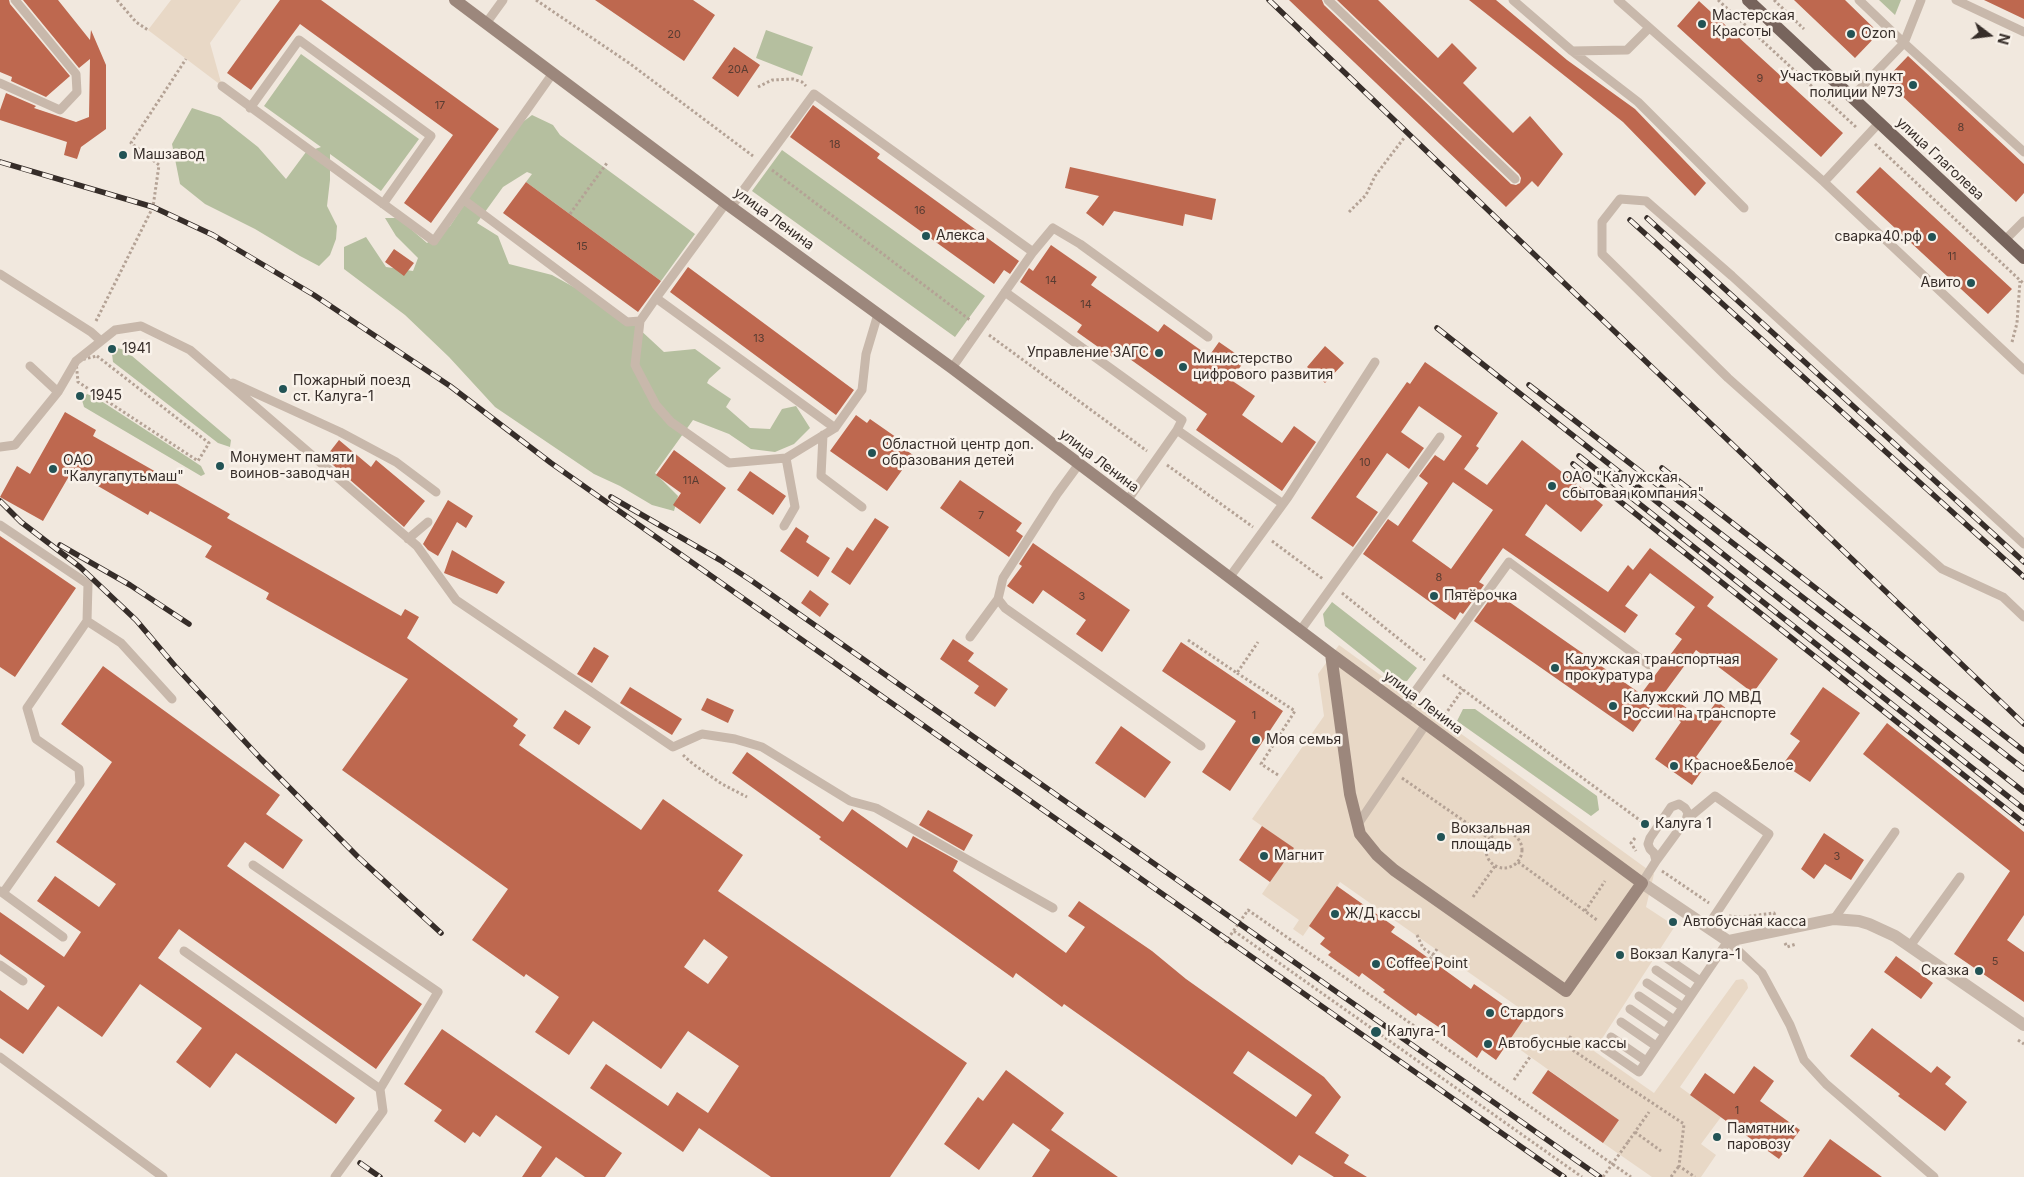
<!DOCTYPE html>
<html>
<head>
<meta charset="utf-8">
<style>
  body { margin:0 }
  #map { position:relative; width:2024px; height:1177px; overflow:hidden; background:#f1e8de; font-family:Inter,sans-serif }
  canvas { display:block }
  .north { position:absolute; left:1964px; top:10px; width:50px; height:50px; -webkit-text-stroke:4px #f9f2ea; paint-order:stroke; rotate:105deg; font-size:14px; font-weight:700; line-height:20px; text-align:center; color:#362d29 }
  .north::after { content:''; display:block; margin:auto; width:18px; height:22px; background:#362d29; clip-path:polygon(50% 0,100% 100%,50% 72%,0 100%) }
</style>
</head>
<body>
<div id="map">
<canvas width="2024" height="1177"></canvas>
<div class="north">N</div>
</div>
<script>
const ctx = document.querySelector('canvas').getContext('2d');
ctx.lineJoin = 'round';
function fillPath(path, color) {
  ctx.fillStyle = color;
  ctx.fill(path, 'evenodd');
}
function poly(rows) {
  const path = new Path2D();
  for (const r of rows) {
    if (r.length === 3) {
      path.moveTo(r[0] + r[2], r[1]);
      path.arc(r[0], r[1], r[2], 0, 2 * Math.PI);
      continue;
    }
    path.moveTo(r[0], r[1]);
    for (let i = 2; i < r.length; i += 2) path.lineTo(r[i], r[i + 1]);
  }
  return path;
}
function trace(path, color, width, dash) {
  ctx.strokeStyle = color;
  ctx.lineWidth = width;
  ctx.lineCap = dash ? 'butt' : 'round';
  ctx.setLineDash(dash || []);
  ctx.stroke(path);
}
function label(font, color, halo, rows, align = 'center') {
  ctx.font = font + ' Inter,sans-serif';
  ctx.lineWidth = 5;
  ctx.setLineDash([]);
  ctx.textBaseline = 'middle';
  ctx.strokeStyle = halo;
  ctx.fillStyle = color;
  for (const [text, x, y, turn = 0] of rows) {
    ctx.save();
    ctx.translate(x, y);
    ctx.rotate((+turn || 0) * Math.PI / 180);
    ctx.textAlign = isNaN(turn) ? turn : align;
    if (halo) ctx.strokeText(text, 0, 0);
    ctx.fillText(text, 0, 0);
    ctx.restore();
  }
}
fillPath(poly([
  [1879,0,1901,0,1895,15],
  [766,30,813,47,802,76,756,58],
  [301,54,419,139,381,191,330,154,330,180,327,206,337,226,336,239,330,255,319,266,300,256,255,229,205,204,180,184,172,144,192,108,220,117,258,147,286,179,306,152,321,147,264,106],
  [532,115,553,125,560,135,695,234,661,281,526,182,532,174,527,172,503,187,477,223,498,236,509,264,552,275,599,301,637,327,664,352,695,349,721,368,709,379,707,383,731,399,726,407,750,428,770,429,782,409,796,406,810,428,794,444,775,452,751,449,729,434,693,420,655,473,678,496,674,511,652,505,620,486,594,474,495,407,449,357,405,315,344,269,344,247,366,237,386,267,413,271,418,258,396,236,385,218,398,218,427,243,450,226,515,128],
  [782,150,985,296,955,337,752,191],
  [117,348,125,350,231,440,230,447,218,443,113,362,112,354],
  [87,394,95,397,189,458,201,466,205,474,201,476,84,407,82,400],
  [1332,602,1417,668,1407,681,1393,680,1325,626,1323,614],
  [1463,709,1475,709,1597,796,1599,810,1591,816,1457,721]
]), '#b5bf9f');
fillPath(poly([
  [171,0,241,0,210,43,222,86,148,30],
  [1339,645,1654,874,1646,907,1675,926,1594,1051,1654,1093,1736,980,1743,979,1747,983,1748,988,1680,1087,1721,1117,1701,1144,1716,1155,1701,1177,1652,1177,1603,1143,1619,1120,1508,1041,1528,1014,1340,882,1303,936,1293,929,1299,920,1262,894,1293,848,1252,819,1324,716,1318,674]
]), '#e8d8c6');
fillPath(poly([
  [0,0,9,0,10,4,70,76,46,97,11,81,12,77,0,72],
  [23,0,58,0,90,40,91,30,106,65,106,129,81,147,77,159,64,155,67,142,0,120,0,110,6,93,36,106,34,108,76,122,89,117,90,59,79,68],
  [280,0,321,0,499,129,431,223,404,203,453,135,300,24,251,90,227,73],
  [595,0,693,0,715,15,684,61],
  [1289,0,1322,0,1324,5,1511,184,1516,185,1520,183,1521,178,1519,174,1337,0,1378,0,1438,58,1452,43,1477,68,1463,83,1513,133,1530,116,1563,154,1538,187,1532,181,1506,207],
  [1469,0,1496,0,1567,60,1635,109,1706,183,1695,196,1623,122],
  [1794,0,1845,0,1879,33,1855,58],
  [1984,0,2024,0,2024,19],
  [1699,1,1843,133,1821,157,1677,26],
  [734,47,760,65,738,97,712,78],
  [1908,56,2024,164,2024,193,2016,202,1885,80],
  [813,105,880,154,877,158,1019,261,1010,274,1004,270,994,284,790,137],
  [1070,167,1216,199,1212,220,1185,214,1183,226,1114,211,1103,226,1086,213,1099,196,1065,188],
  [1880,167,2012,289,1988,314,1856,192],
  [526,182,661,281,638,312,503,213],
  [1051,245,1097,277,1091,285,1158,332,1164,324,1209,356,1219,342,1245,360,1231,380,1255,396,1242,415,1282,443,1294,426,1316,442,1282,491,1196,430,1207,414,1120,352,1115,359,1077,332,1082,325,1020,282,1029,268,1033,271],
  [394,249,414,263,404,276,385,262],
  [688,267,854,390,836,415,670,292],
  [1325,346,1344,363,1325,383,1307,367],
  [1425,362,1498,413,1476,446,1479,448,1464,469,1487,485,1522,440,1603,505,1581,532,1546,504,1525,535,1608,592,1628,565,1633,570,1650,548,1714,597,1707,606,1778,659,1753,693,1696,650,1665,692,1703,720,1717,701,1729,711,1696,757,1706,765,1692,785,1655,759,1681,722,1654,702,1633,732,1474,621,1495,592,1641,694,1682,639,1675,634,1695,607,1650,573,1625,606,1638,615,1625,633,1503,548,1479,582,1484,585,1463,614,1460,612,1455,620,1363,554,1388,519,1398,526,1428,483,1419,476,1435,455,1444,461,1462,436,1419,406,1401,432,1424,448,1409,469,1387,453,1356,497,1378,512,1353,547,1311,518,1407,382,1410,384],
  [1453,482,1493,510,1451,569,1412,541],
  [65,412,96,430,93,436,230,514,227,518,401,616,405,609,419,617,407,638,518,719,513,726,526,735,519,745,641,830,663,799,743,855,718,891,967,1063,890,1177,771,1177,699,1128,683,1152,590,1088,606,1064,668,1106,677,1092,708,1113,739,1066,688,1031,661,1069,593,1021,569,1055,535,1032,559,997,526,974,524,977,472,940,508,889,342,770,408,679,266,599,269,593,205,557,212,546,150,511,148,515,72,471,43,521,0,497,17,466,30,474],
  [704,939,728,957,708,984,684,967],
  [856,415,867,423,870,419,903,442,900,446,913,455,887,491,830,451],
  [339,440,371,467,376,460,425,501,404,527,325,458],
  [674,450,726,488,700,524,673,505,681,493,656,475],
  [750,471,786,496,773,515,737,490],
  [960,480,1022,523,1016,531,1023,536,1009,557,940,508],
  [448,500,473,516,466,528,457,522,438,556,428,550,423,544],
  [875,518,889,527,850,585,831,572,847,547,853,551],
  [796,527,809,536,806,542,830,558,818,577,780,551],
  [0,536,76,588,15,677,0,667],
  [1033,543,1130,610,1102,652,1076,634,1086,620,1043,590,1033,604,1007,586,1022,566,1019,564],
  [452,550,505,582,497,594,444,573],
  [810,590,829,604,820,617,801,603],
  [953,639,974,653,968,661,1008,689,995,707,974,693,979,686,940,659],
  [1181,642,1283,711,1230,791,1202,772,1236,721,1162,671],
  [594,647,609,656,592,683,577,674],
  [103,666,280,795,266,814,303,840,283,869,245,842,227,866,422,1004,376,1069,179,929,158,958,355,1098,336,1124,236,1053,210,1088,176,1062,202,1028,140,984,102,1037,58,1006,23,1054,0,1038,0,990,28,1010,45,986,0,954,0,912,64,957,81,932,37,901,55,876,99,907,116,884,56,842,112,762,61,724],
  [630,687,682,719,672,735,620,703],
  [1823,687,1860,713,1810,782,1783,764,1800,741,1790,734],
  [707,698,734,710,728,723,701,710],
  [565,710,591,727,579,745,553,728],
  [1887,723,2024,832,2024,915,2007,940,2024,952,2024,1002,1954,954,2010,871,1863,754],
  [1121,726,1171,762,1145,798,1095,763],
  [747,752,843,822,852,809,907,848,913,836,958,861,953,871,1066,953,1085,927,1068,916,1079,901,1152,951,1186,979,1324,1077,1341,1097,1315,1133,1349,1155,1344,1163,1367,1177,1334,1177,1299,1155,1292,1165,1064,1004,1062,1007,1016,973,1013,978,819,839,821,837,732,773],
  [1248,1051,1312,1095,1296,1117,1233,1073],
  [928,810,973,835,964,851,919,825],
  [1262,826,1294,848,1270,882,1239,860],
  [1824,833,1864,860,1851,880,1825,864,1814,879,1801,869],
  [1337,886,1395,927,1391,932,1413,947,1471,989,1474,984,1524,1019,1496,1060,1482,1050,1477,1058,1439,1030,1440,1028,1418,1013,1416,1016,1383,992,1385,990,1362,973,1359,977,1328,955,1331,952,1320,944,1325,938,1309,926],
  [1896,956,1933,983,1921,999,1884,972],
  [1872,1028,1931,1073,1937,1066,1951,1077,1945,1084,1967,1102,1945,1131,1898,1096,1900,1094,1850,1056],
  [442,1029,622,1153,605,1177,585,1177,556,1157,541,1177,522,1177,542,1147,496,1115,480,1137,473,1132,465,1143,434,1121,442,1110,404,1084],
  [1754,1066,1774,1081,1760,1101,1800,1130,1779,1159,1690,1095,1705,1073,1734,1094],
  [1006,1070,1064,1113,1051,1130,1118,1177,1032,1177,1050,1150,1013,1123,979,1170,944,1144,978,1097,983,1101],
  [1548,1070,1619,1120,1603,1143,1532,1093],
  [1830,1139,1882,1177,1803,1177]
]), '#be684f');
trace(poly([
  [117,0,136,22,148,30],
  [536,0,629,63,753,156],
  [1718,0,1857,128],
  [1774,0,1804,29],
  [758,87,772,80,793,79,802,82,806,86],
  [1875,144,2024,284],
  [772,170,970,320],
  [1349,212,1366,195,1375,176,1404,138],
  [570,214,607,163],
  [96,321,153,207,159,165,131,143,186,59],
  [989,335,1147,451],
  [2012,342,2017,323,2020,281],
  [97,356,209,443,198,461,78,382,76,361,97,356],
  [1167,465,1253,527],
  [1272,541,1323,579],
  [1342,593,1425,660],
  [1188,640,1237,673,1258,642],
  [1237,673,1295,711,1261,764,1278,775],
  [1443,675,1645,824],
  [1442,719,1463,689],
  [683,755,693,764,722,784,747,797],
  [1402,778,1490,839],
  [1504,850,18],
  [1635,838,1631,843,1636,851],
  [1518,862,1597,920],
  [1662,871,1709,903],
  [1473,897,1495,866],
  [1585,911,1605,881],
  [1729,916,1742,917,1774,913,1776,918],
  [1234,931,1582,1177],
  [1417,935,1423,948,1443,962,1455,962],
  [1225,943,1248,910,1631,1177],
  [1785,943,1787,947,1796,944],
  [1430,959,1437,949],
  [1571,1036,1565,1045,1684,1124,1679,1166,1695,1177],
  [2018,1040,2024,1044],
  [1514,1080,1530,1057],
  [1635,1132,1661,1151],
  [1628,1142,1649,1112],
  [1671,1177,1679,1166]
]), '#b4a295', 3, [2.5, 2.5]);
trace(poly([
  [1328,0,1515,179],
  [1513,0,1572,51,1627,50,1649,28],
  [1618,0,1824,182,2024,370],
  [1921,0,1904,43,2024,152],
  [1956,0,2024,32],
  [487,22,503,0],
  [1572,51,1638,102,1744,208],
  [0,83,60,110,77,92,76,74,15,0],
  [222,86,434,241,553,73],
  [1852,97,1904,43,1859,0],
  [250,108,299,40,431,136,383,204],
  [1824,182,1879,123],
  [464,200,627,322,640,321],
  [731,207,814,94,1033,252,952,368],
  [2005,240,2024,221],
  [1033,252,1053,228,1080,244,1208,337],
  [0,274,91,332,101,341],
  [1005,292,1182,420,1177,430,1127,501],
  [656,298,835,428,786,458,729,463,671,422,656,405,635,365,640,321,656,298,726,203],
  [30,366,58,392],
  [233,383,340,432,396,462,436,492],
  [835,428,862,390,866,354,878,314],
  [1177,430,1283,504],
  [823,435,821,476,862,507],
  [0,447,15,445,58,392,76,361,115,330,141,326,190,350,417,546,456,600,673,747,702,734,735,739,762,747,850,801,876,808,1053,908],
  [1079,464,1057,494,1003,578,998,599,1005,608,1201,746],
  [0,525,88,584,87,621,27,708,36,739,79,769,80,784,3,893],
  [784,526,795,507,786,458],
  [408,539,428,522],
  [2024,544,1732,276,1646,201,1620,199,1602,222,1602,254,1728,378,1942,569,2003,597,2024,617],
  [1229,578,1288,497,1375,362],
  [87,621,121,643,172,699],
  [1300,631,1440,437],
  [970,637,998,599],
  [1404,707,1509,562,1649,665],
  [1686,820,1715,796,1769,834,1707,927],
  [1358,824,1426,724],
  [253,865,438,992,380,1089],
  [1642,883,1656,861,1686,820,1688,813,1685,808,1679,804,1671,807,1650,838,1648,844,1650,849,1654,853,1656,861],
  [0,891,63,937],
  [1834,919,1895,832],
  [1910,946,1960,877],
  [184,951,380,1089,383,1111,335,1177],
  [1665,957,1700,981],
  [0,965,23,981],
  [1656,970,1691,994],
  [1647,983,1683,1007],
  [1639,996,1674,1020],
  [1630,1009,1665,1033],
  [1621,1022,1656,1046],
  [1611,1037,1646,1061],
  [1604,1048,1639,1072,1728,941,1762,973,1790,1025,1804,1060,1826,1084,1934,1177],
  [0,1057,163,1177]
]), '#c8b8ab', 9);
trace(poly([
  [1642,883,1728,941,1834,919,1859,921,1869,924,1895,936,2024,1025]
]), '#c8b8ab', 12);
trace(poly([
  [455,0,731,207,952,368,1331,654,1642,883,1566,991,1394,870,1377,855,1360,834,1350,794,1331,654]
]), '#9c877c', 12);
trace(poly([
  [1748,0,2024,258]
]), '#77645c', 12);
const rail = poly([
  [1269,0,2024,724],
  [0,162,153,207,213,235,314,295,450,386,551,463,1564,1177],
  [1647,218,2024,562],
  [1630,220,2024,577],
  [1437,328,2024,792],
  [1529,385,2024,769],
  [1579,456,2024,809],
  [1573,464,2024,823],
  [1662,468,2024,751],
  [611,497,720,560,752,581,1600,1177],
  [0,501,21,522,80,567,136,620,175,666,261,759,358,857,441,933],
  [60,545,130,585,189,624],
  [360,1163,380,1177]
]);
trace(rail, '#362d29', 5.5);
trace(rail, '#f9f2ea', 4, [11]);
trace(poly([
  [1603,1177,1628,1142]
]), '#b4a295', 3, [2.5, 2.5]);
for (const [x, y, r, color] of [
  [1702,24,5,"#225355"],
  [1851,34,5,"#225355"],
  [1913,85,5,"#225355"],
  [123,155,5,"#225355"],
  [926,236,5,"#225355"],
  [1932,237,5,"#225355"],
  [1971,283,5,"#225355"],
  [112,349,5,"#225355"],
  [1159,353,5,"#225355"],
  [1183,367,5,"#225355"],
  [283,389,5,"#225355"],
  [80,396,5,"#225355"],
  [872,453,5,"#225355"],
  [220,466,5,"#225355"],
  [53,469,5,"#225355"],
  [1552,486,5,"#225355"],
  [1434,596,5,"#225355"],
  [1555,668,5,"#225355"],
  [1613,706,5,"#225355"],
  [1256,740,5,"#225355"],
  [1674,766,5,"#225355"],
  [1645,824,5,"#225355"],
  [1441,837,5,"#225355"],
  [1264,856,5,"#225355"],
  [1335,914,5,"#225355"],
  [1673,922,5,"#225355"],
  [1620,955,5,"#225355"],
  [1376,964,5,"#225355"],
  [1979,971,5,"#225355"],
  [1490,1013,5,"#225355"],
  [1376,1032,6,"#225355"],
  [1488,1044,5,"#225355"],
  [1717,1137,5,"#225355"]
]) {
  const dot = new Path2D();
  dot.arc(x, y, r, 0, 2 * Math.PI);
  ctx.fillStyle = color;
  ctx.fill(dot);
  trace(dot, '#f9f2ea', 2);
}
label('11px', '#583c32', null, [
  ["20",674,35],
  ["20А",738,70],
  ["9",1760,79],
  ["17",440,106],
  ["8",1961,128],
  ["18",835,145],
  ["16",920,211],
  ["15",582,247],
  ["11",1952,257],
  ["14",1051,281],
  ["14",1086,305],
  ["13",759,339],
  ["10",1365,463],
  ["11А",691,481],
  ["7",981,516],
  ["8",1439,578],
  ["3",1082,597],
  ["1",1254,716],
  ["3",1837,857],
  ["5",1995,962],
  ["1",1737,1111]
]);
label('14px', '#362d29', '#f9f2ea', [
  ["Мастерская",1712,16],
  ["Красоты",1712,32],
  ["Ozon",1861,34],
  ["Участковый пункт",1903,77,"right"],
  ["полиции №73",1903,93,"right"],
  ["Машзавод",133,155],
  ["Алекса",936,236],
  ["сварка40.рф",1922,237,"right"],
  ["Авито",1961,283,"right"],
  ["1941",122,349],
  ["Управление ЗАГС",1149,353,"right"],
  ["Министерство",1193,359],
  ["цифрового развития",1193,375],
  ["Пожарный поезд",293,381],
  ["ст. Калуга-1",293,397],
  ["1945",90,396],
  ["Областной центр доп.",882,445],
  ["образования детей",882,461],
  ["Монумент памяти",230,458],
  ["воинов-заводчан",230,474],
  ["ОАО",63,461],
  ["\"Калугапутьмаш\"",63,477],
  ["ОАО \"Калужская",1562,478],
  ["сбытовая компания\"",1562,494],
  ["Пятёрочка",1444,596],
  ["Калужская транспортная",1565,660],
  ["прокуратура",1565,676],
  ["Калужский ЛО МВД",1623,698],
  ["России на транспорте",1623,714],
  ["Моя семья",1266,740],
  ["Красное&Белое",1684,766],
  ["Калуга 1",1655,824],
  ["Вокзальная",1451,829],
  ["площадь",1451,845],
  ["Магнит",1274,856],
  ["Ж/Д кассы",1345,914],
  ["Автобусная касса",1683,922],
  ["Вокзал Калуга-1",1630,955],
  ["Coffee Point",1386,964],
  ["Сказка",1969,971,"right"],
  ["Стардогs",1500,1013],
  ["Калуга-1",1387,1032],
  ["Автобусные кассы",1498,1044],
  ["Памятник",1727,1129],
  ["паровозу",1727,1145]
], 'left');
label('14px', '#362d29', '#f9f2ea', [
  ["улица Глаголева",1940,159,43],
  ["улица Ленина",774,219,36],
  ["улица Ленина",1099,461,37],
  ["улица Ленина",1423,703,37]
]);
</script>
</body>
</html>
